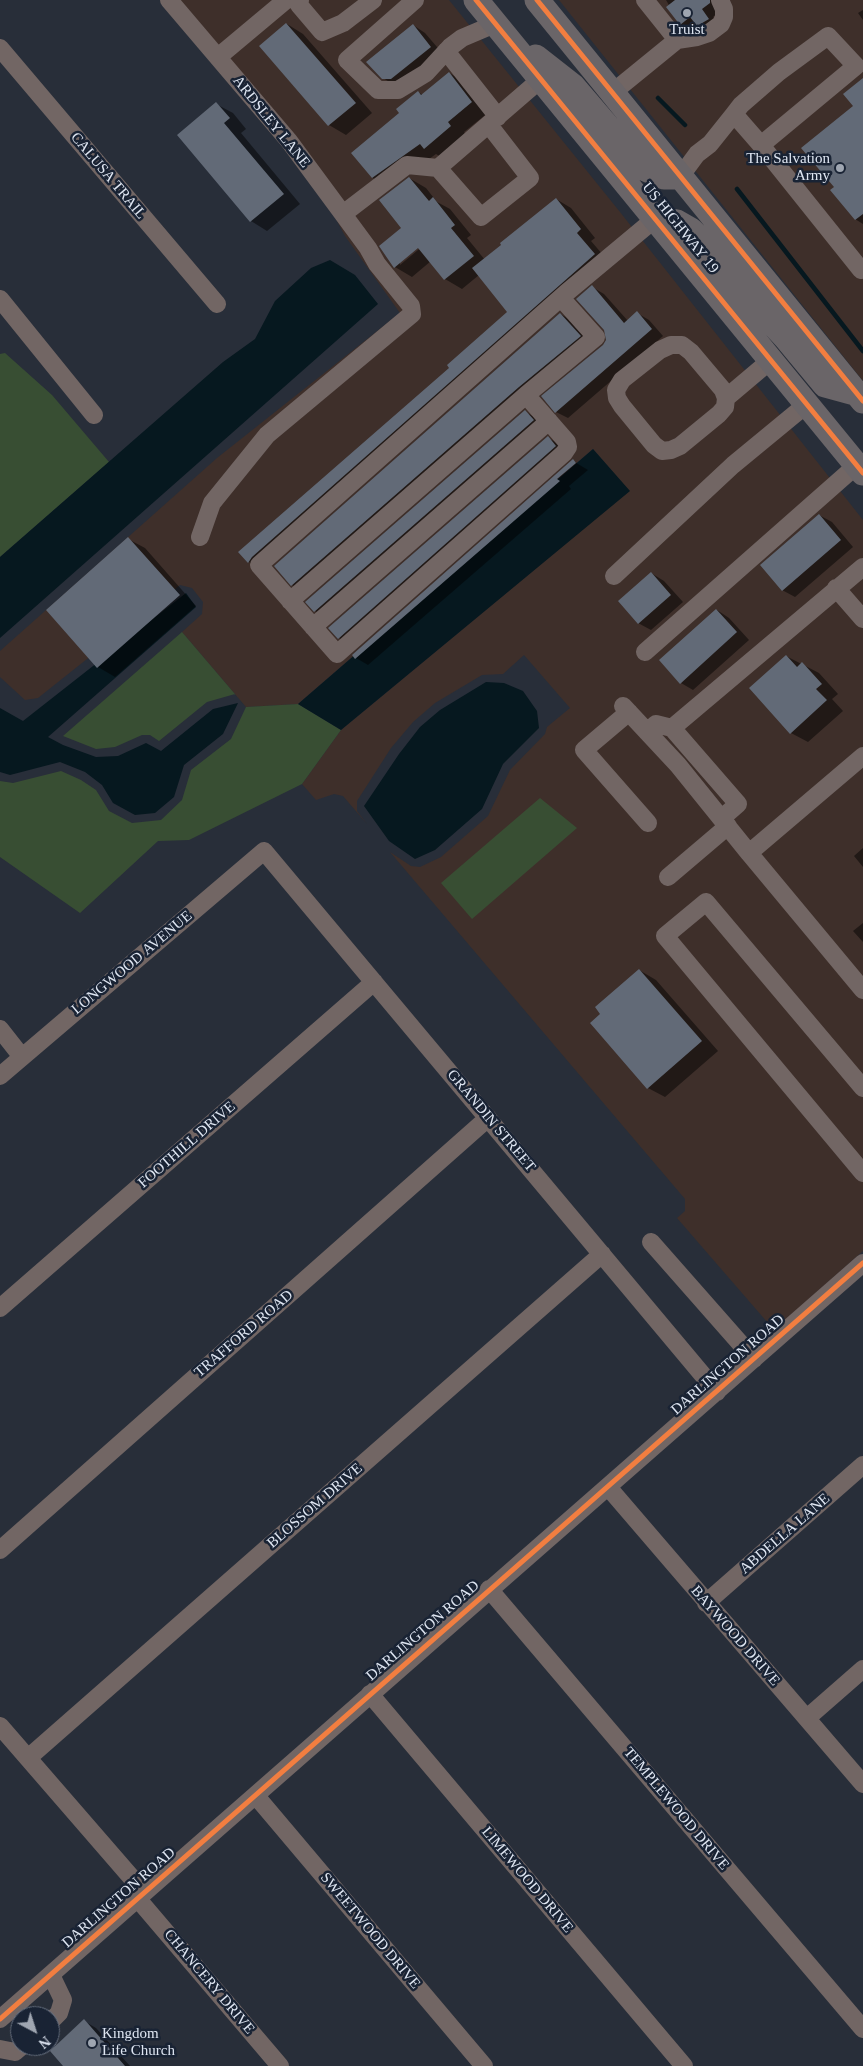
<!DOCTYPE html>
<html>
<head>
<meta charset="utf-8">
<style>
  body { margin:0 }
  #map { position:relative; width:863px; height:2066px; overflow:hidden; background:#282e39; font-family:"Times New Roman",serif }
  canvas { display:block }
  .north { position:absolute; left:10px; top:2006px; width:50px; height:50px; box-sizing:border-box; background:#192334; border:1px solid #687180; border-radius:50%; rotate:140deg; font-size:14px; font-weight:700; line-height:20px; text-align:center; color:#dfe6f2 }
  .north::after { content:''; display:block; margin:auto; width:18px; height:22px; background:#9fa6b1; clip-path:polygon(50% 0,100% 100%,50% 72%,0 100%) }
</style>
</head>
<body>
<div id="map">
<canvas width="863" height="2066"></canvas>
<div class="north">N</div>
</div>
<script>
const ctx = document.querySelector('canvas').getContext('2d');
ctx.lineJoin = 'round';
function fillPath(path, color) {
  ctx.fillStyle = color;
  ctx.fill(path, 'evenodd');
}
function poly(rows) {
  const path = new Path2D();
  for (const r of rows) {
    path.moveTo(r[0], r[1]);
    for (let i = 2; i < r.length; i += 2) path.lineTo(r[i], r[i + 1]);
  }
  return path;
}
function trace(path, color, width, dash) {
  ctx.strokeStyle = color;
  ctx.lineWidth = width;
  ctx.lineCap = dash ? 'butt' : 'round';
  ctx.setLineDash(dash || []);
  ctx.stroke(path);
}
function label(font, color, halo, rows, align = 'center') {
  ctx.font = font + ' "Times New Roman",serif';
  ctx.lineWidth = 5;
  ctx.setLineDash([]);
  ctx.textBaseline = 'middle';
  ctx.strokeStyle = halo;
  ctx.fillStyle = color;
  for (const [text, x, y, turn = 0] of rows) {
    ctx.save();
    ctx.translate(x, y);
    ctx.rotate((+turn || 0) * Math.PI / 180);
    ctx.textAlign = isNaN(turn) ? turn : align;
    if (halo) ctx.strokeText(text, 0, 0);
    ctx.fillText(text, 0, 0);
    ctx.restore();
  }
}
fillPath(poly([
  [162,0,449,0,620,212,863,520,863,1251,774,1330,677,1218,685,1211,685,1199,390,852,411,866,420,867,441,857,488,816,510,770,545,734,547,727,570,708,524,655,503,674,482,675,435,703,413,722,391,748,357,801,357,811,367,824,343,796,334,794,316,800,302,784,341,730,629,491,593,449,298,704,246,707,182,632,202,614,203,602,192,588,180,585,38,698,25,700,0,677,0,651,217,458,400,313,345,236,326,200,321,173],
  [559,0,863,0,863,381]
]), '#3e2f2a');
fillPath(poly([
  [5,353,52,395,109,462,0,557,0,354],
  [182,632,246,707,298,704,341,730,302,784,189,840,158,841,80,913,0,857,0,781,13,783,61,771,81,780,96,790,109,811,132,823,161,820,182,800,191,770,231,739,246,707,235,694,207,702,159,741,150,735,142,735,115,747,96,749,63,736],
  [540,798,577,828,472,919,441,883]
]), '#384e33');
fillPath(poly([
  [330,260,355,275,378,304,0,638,0,557,223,362,255,339,275,301,311,268],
  [593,449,630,491,341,730,298,704],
  [186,593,196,607,48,737,63,745,96,757,118,756,146,743,161,751,213,709,238,703,223,734,184,765,174,797,155,813,135,815,113,803,102,785,85,772,60,762,10,775,0,772,0,708,23,721],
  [486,682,504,683,523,691,537,711,539,728,503,764,482,809,435,850,415,859,389,841,364,806,399,754,420,727,440,710]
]), '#06181f');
fillPath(poly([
  [666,0,714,0,722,10,713,17,721,27,710,32,700,26,693,31,680,24],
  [863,10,863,20,858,13],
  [287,24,303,34,372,113,346,135,329,125,261,46],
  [413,25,425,33,443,54,396,86,383,78],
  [449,73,466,83,489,112,464,132,467,136,441,157,436,154,390,187,373,178,353,153,401,114,418,92,423,95],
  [863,79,863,224,855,219,835,188,855,106],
  [216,104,233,113,246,129,241,133,300,204,267,231,251,221],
  [409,178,426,188,437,202,450,209,471,235,467,238,485,260,556,199,571,208,595,238,591,241,609,262,263,570,249,562,240,552,451,368,509,312,479,275,462,289,445,279,431,261,412,277,395,267,381,246,403,228],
  [422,243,424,245,400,265,400,262],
  [592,287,604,294,628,321,637,313,649,320,663,336,568,418,556,412,607,342,608,335],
  [560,314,573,321,593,344,305,592,292,585],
  [525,412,538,419,546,428,328,618,315,611],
  [548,438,561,445,351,645,339,638],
  [573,461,588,470,569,486,571,489,368,665,356,658],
  [819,515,832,522,853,547,795,597,782,590],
  [128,539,145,548,196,606,115,677,98,667,47,610],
  [651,573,664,581,683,602,651,630,638,623],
  [717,610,729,618,749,640,693,690,681,683],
  [786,656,819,673,838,694,832,699,843,711,808,742,791,733],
  [863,848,863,867,854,856],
  [863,923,863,942,853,931],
  [639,970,656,980,718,1051,665,1097,648,1088,602,1014],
  [84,2021,96,2028,130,2066,65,2066]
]), '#0007');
trace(poly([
  [658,98,685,125],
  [737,189,863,351]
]), '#06181f', 4.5);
fillPath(poly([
  [675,0,710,0,710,3,702,9,709,19,697,26,690,17,680,25,666,7],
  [286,23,356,103,328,126,259,46],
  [413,24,431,47,391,79,382,79,366,62],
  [449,72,472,102,448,122,451,126,424,149,420,144,372,178,351,153,399,113,396,109,418,91,421,95],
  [863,78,863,214,855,220,830,190,834,187,801,148,853,106,843,94],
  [216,102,230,118,224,123,284,194,250,222,177,135],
  [409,177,429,201,433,197,455,225,451,228,474,256,444,280,418,248,394,268,379,246,401,228,379,200],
  [556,198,581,229,577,233,595,254,252,557,248,563,238,552,449,368,447,365,507,312,472,268,501,245,500,243],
  [592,285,624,323,637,311,652,329,555,413,541,396,603,345,606,340,604,330,576,299],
  [560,313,581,336,519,387,291,586,274,566],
  [525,410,534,420,314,612,305,602],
  [548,436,556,446,338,639,328,628],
  [573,459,576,463,557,479,560,481,355,659,352,655],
  [819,514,841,540,782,591,760,565],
  [128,537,180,595,97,668,46,610],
  [651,572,671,595,638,624,618,601],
  [716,609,737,632,680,684,659,660],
  [786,655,797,667,802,662,822,684,816,689,827,700,790,734,749,688],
  [639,969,702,1041,647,1089,590,1023,600,1014,595,1007],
  [84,2019,125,2066,63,2066,50,2051]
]), '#626a77');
trace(poly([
  [169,0,289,141,368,248,377,264,411,306,412,314,267,435,212,503,200,537],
  [300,0,299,5,322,32,343,23,373,0],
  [415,0,347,60,378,90,398,90,426,73,450,47,462,38,495,24],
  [677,40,697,37,709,33,721,24,724,17,724,9,720,0],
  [0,48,217,304],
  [446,51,498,117],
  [218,57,286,0],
  [612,93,677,40,645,0],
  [761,145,861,270],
  [438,168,481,217,530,178,489,125],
  [680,177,697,154,710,144,734,114,741,105,779,72,828,36,856,66,761,145,734,114],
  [343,214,407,165,438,168,541,79],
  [561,298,596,337,526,395,567,442,568,447,564,453,337,654,259,565,566,293,656,218],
  [0,299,94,415],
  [726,398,725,407,719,414,680,446,671,450,662,451,654,445,622,406,617,398,616,390,622,380,660,350,671,345,682,345,691,352,723,390,726,398,771,360],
  [614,576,733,465,807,404],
  [836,588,863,619],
  [290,601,526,395],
  [313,627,549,421],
  [645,652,857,465],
  [623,706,678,765,749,853],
  [629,712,584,750,648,823],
  [672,728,863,567],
  [647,732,656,724,672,728,738,804,722,818],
  [863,756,749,853,863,990],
  [668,877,728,826],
  [0,1029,22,1057],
  [0,1076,264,851,717,1392],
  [863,1088,706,902,665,936,863,1173],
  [651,1242,754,1359],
  [0,1308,374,982],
  [608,1487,863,1784],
  [0,1550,488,1118],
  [489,1589,863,2029],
  [706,1603,863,1465],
  [370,1694,684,2066],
  [807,1718,863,1669],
  [0,1726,144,1892],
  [28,1758,602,1254],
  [256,1796,484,2066],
  [137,1898,280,2066],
  [0,2019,863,1263],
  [50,2022,59,2013,63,2000,51,1975],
  [0,2049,15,2052,22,2046]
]), '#726664', 18);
trace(poly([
  [476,0,863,473],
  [537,0,863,401],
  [536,57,573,86,643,168,664,177,680,177],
  [656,218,677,222,691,230,704,243,742,290,786,338,825,385,858,394]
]), '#6a6568', 25);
trace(poly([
  [476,0,863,473],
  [537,0,863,401],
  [0,2019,863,1263]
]), '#f27e40', 5);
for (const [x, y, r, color] of [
  [687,13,5,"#9fa6b1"],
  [840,168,5,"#9fa6b1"],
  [92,2043,5,"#9fa6b1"]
]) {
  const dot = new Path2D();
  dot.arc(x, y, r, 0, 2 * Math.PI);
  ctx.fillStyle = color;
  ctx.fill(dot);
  trace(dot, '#192334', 2);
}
label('15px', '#dfe6f2', '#192334', [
  ["Truist",687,30],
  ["The Salvation",830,159,"right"],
  ["Army",830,176,"right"],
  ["Kingdom",102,2034,"left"],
  ["Life Church",102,2051,"left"]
]);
label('15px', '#dfe6f2', '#192334', [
  ["ARDSLEY LANE",271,122,51],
  ["CALUSA TRAIL",108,176,50],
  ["US HIGHWAY 19",680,228,51],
  ["LONGWOOD AVENUE",132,963,-40],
  ["GRANDIN STREET",491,1121,50],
  ["FOOTHILL DRIVE",187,1145,-41],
  ["TRAFFORD ROAD",244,1334,-41],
  ["DARLINGTON ROAD",728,1365,-41],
  ["BLOSSOM DRIVE",315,1506,-41],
  ["ABDELLA LANE",785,1534,-41],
  ["DARLINGTON ROAD",423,1631,-41],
  ["BAYWOOD DRIVE",735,1636,49],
  ["TEMPLEWOOD DRIVE",676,1809,50],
  ["LIMEWOOD DRIVE",527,1880,50],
  ["DARLINGTON ROAD",119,1898,-41],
  ["SWEETWOOD DRIVE",370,1931,50],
  ["CHANCERY DRIVE",209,1982,50]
]);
</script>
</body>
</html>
